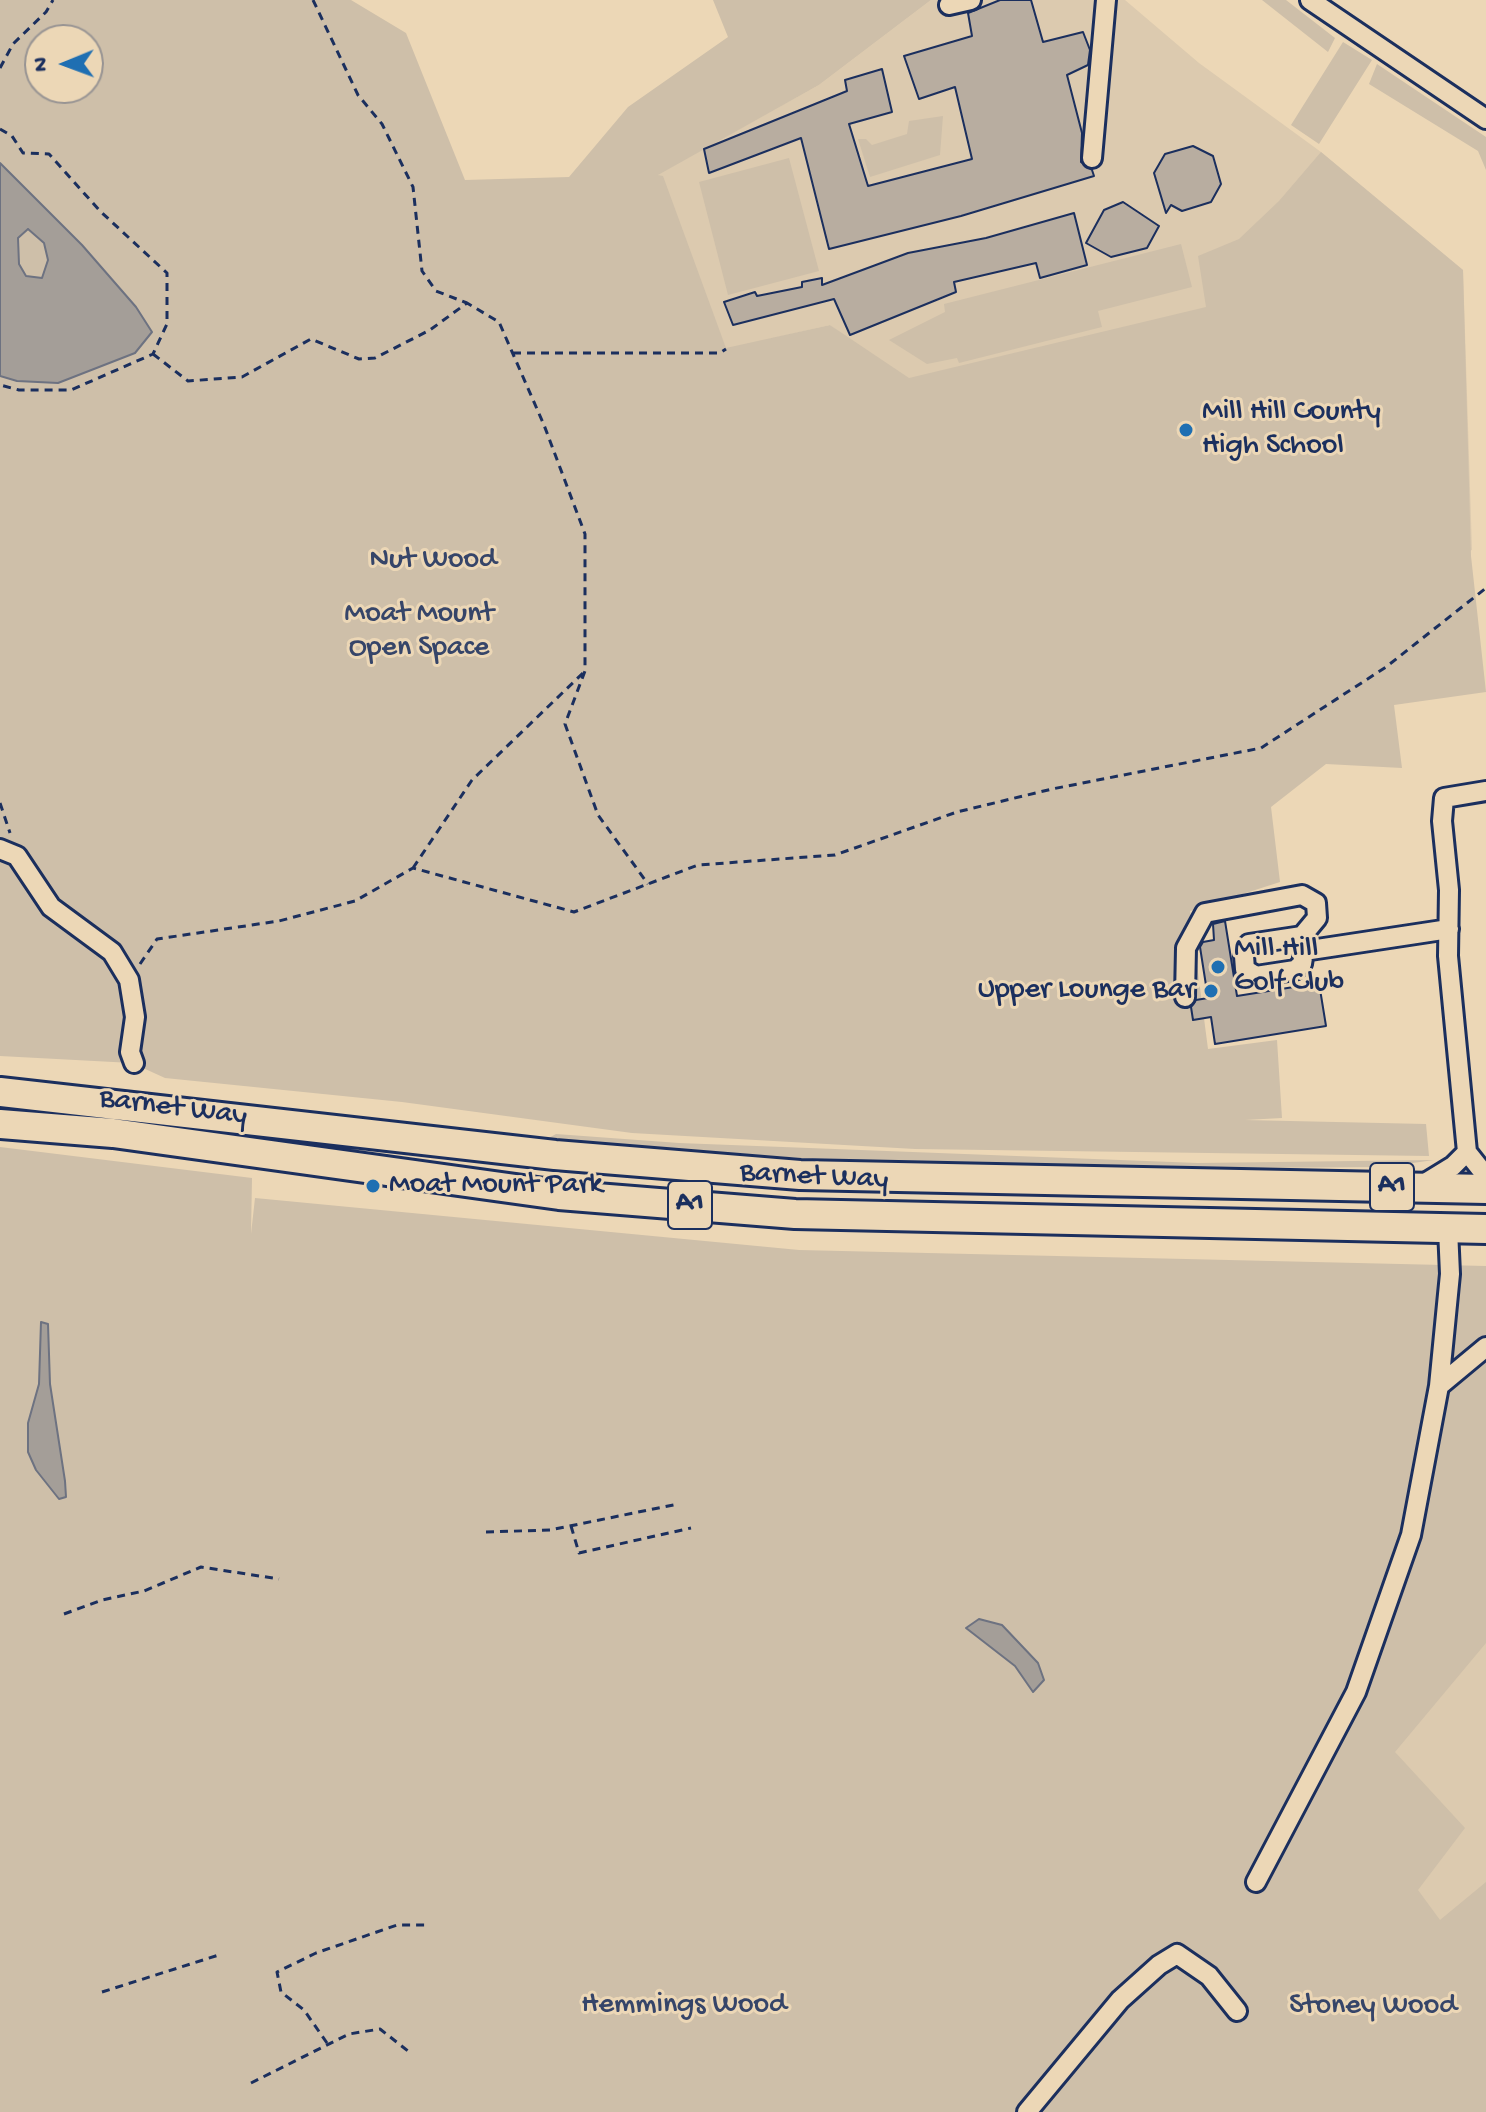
<!DOCTYPE html>
<html>
<head>
<meta charset="utf-8">
<style>
  body { margin:0 }
  #map { position:relative; width:1486px; height:2112px; overflow:hidden; background:#ecd7b6; font-family:"Gochi Hand",sans-serif }
  canvas { display:block }
  .north { position:absolute; left:24px; top:24px; width:80px; height:80px; box-sizing:border-box; background:#ecd7b6; border:2px solid #989493; border-radius:50%; rotate:269deg; font-size:22px; font-weight:700; line-height:32px; text-align:center; color:#1b2f5e }
  .north::after { content:''; display:block; margin:auto; width:28px; height:36px; background:#1f6fb2; clip-path:polygon(50% 0,100% 100%,50% 72%,0 100%) }
</style>
</head>
<body>
<div id="map">
<canvas width="1486" height="2112"></canvas>
<div class="north">N</div>
</div>
<script>
const ctx = document.querySelector('canvas').getContext('2d');
ctx.lineJoin = 'round';
function fillPath(path, color) {
  ctx.fillStyle = color;
  ctx.fill(path, 'evenodd');
}
function poly(rows) {
  const path = new Path2D();
  for (const r of rows) {
    path.moveTo(r[0], r[1]);
    for (let i = 2; i < r.length; i += 2) path.lineTo(r[i], r[i + 1]);
  }
  return path;
}
function trace(path, color, width, dash) {
  ctx.strokeStyle = color;
  ctx.lineWidth = width;
  ctx.lineCap = dash ? 'butt' : 'round';
  ctx.setLineDash(dash || []);
  ctx.stroke(path);
}
function label(font, color, halo, rows, align = 'center') {
  ctx.font = font + ' "Gochi Hand",sans-serif';
  ctx.lineWidth = 6;
  ctx.setLineDash([]);
  ctx.textBaseline = 'middle';
  ctx.strokeStyle = halo;
  ctx.fillStyle = color;
  for (const [text, x, y, turn = 0] of rows) {
    ctx.save();
    ctx.translate(x, y);
    ctx.rotate((+turn || 0) * Math.PI / 180);
    ctx.textAlign = isNaN(turn) ? turn : align;
    if (halo) ctx.strokeText(text, 0, 0);
    ctx.fillText(text, 0, 0);
    ctx.restore();
  }
}
fillPath(poly([
  [931,0,1125,0,1199,63,1321,152,1463,270,1472,550,1243,646,830,325,726,349,658,174,819,85],
  [1486,1576,1486,2010,1398,1905,1381,1762]
]), '#dccaaf');
fillPath(poly([
  [0,0,351,0,406,33,465,180,569,177,628,107,728,37,713,0,931,0,819,85,658,175,663,176,726,348,830,325,909,378,1206,307,1198,256,1239,239,1279,201,1321,152,1463,270,1471,556,1486,692,1394,705,1402,768,1326,764,1271,807,1280,882,1190,911,1208,1049,1277,1040,1282,1118,1245,1120,1426,1124,1429,1156,915,1149,632,1133,402,1102,165,1078,132,1063,0,1056],
  [40,40,88,40,88,88,40,88],
  [1262,0,1286,0,1335,38,1328,52],
  [1343,42,1372,60,1319,144,1291,125],
  [1377,64,1486,137,1486,170,1478,151,1369,84],
  [943,116,940,155,870,177,858,139,866,139,872,145,907,134,909,121],
  [789,158,819,271,728,295,699,182],
  [1181,244,1192,287,1098,311,1102,327,959,363,957,358,927,364,889,340,945,312,944,304],
  [556,1134,679,1143,1198,1163,1434,1160,1384,1167,1072,1169,844,1161,545,1140],
  [0,1147,252,1178,251,1234,255,1198,799,1250,1486,1266,1486,1643,1395,1752,1465,1828,1418,1890,1440,1920,1486,1882,1486,2112,0,2112]
]), '#cebfa9');
const water = poly([
  [0,163,82,245,136,307,152,332,135,353,58,383,17,381,0,376,0,163],
  [28,229,44,243,48,260,42,278,26,276,19,264,18,238,28,229],
  [41,1322,48,1324,50,1384,65,1481,66,1497,59,1499,36,1470,28,1452,28,1423,39,1384,41,1322],
  [979,1619,1002,1625,1038,1663,1044,1680,1033,1692,1015,1666,966,1628,979,1619]
]);
fillPath(water, '#a49e98');
trace(water, '#6d7281', 2);
const building = poly([
  [1000,0,1031,0,1043,42,1083,32,1090,50,1088,65,1067,75,1082,133,1081,162,1092,170,1094,176,961,216,829,249,801,138,709,173,704,149,847,91,845,80,882,69,892,112,849,124,868,186,972,159,955,87,919,99,904,56,972,36,968,13,1000,0],
  [1193,146,1213,156,1221,184,1211,202,1182,211,1171,205,1166,213,1154,173,1165,154,1193,146],
  [1123,202,1159,226,1147,248,1111,257,1086,243,1104,210,1123,202],
  [1074,213,1087,265,1040,278,1036,263,954,282,956,292,850,335,834,299,733,325,724,302,755,292,757,296,802,287,802,282,822,278,822,285,908,253,986,238,1074,213],
  [1225,921,1237,996,1319,983,1326,1026,1215,1044,1211,1017,1193,1020,1191,1007,1196,1000,1208,998,1200,947,1203,942,1214,940,1213,924,1225,921]
]);
fillPath(building, '#b8ada0');
trace(building, '#1b2f5e', 2);
const minor = poly([
  [1310,0,1486,119],
  [949,5,971,0],
  [1092,158,1106,0],
  [1486,791,1444,798,1442,821,1449,890,1448,956,1467,1152,1486,1176],
  [0,849,17,856,51,907,112,952,129,980,135,1017,130,1052,134,1063],
  [1304,951,1302,936,1249,944,1244,956,1245,969,1256,976,1295,970,1302,964,1304,951,1449,929],
  [1185,997,1186,948,1205,913,1302,895,1316,903,1317,918,1302,936],
  [1422,1185,1453,1166,1467,1152],
  [1439,1386,1450,1274,1448,1229],
  [1256,1882,1356,1692,1411,1535,1439,1386,1486,1347],
  [1027,2112,1120,2000,1159,1965,1177,1954,1209,1976,1237,2011]
]);
const highway = poly([
  [0,1092,555,1155,800,1175,1486,1189],
  [0,1124,113,1133,559,1195,795,1214,1486,1229]
]);
trace(minor, '#1b2f5e', 24);
trace(highway, '#1b2f5e', 34);
trace(poly([
  [313,0,358,95,382,124,413,187,422,271,436,291,467,303],
  [0,68,13,44,46,12,53,0],
  [0,129,12,136,23,153,49,154,100,211,167,273,167,324,153,354,71,390,19,390,0,385],
  [513,353,720,353,726,349],
  [153,354,188,381,242,377,311,339,359,359,375,358,430,330,467,303,499,322,544,425,585,534,585,671,565,724,598,815,648,884],
  [0,803,10,833],
  [413,868,472,780,583,673],
  [140,964,157,939,279,921,355,901,413,868,574,912,698,865,835,855,957,812,1052,789,1261,748,1386,667,1486,588],
  [571,1526,579,1553,691,1528],
  [486,1532,550,1530,678,1504],
  [64,1614,102,1600,144,1591,201,1567,279,1579],
  [102,1992,222,1954],
  [327,2043,304,2010,281,1992,277,1972,316,1953,397,1925,425,1925],
  [251,2083,349,2034,380,2029,408,2051]
]), '#1b2f5e', 3, [8, 6]);
trace(minor, '#ecd7b6', 18);
trace(highway, '#ecd7b6', 28);
for (const [x, y, r, color] of [
  [1186,430,8,"#1f6fb2"],
  [1218,967,8,"#1f6fb2"],
  [1211,991,8,"#1f6fb2"],
  [373,1186,8,"#1f6fb2"]
]) {
  const dot = new Path2D();
  dot.arc(x, y, r, 0, 2 * Math.PI);
  ctx.fillStyle = color;
  ctx.fill(dot);
  trace(dot, '#ecd7b6', 3);
}
for (const [x, y, w] of [
  [1392,1187,44],
  [690,1205,44]
]) {
  const box = new Path2D();
  box.roundRect(x - w / 2, y - 24, w, 48, 6);
  ctx.fillStyle = '#ecd7b6';
  ctx.fill(box);
  trace(box, '#1b2f5e', 2);
}
label('bold 28px', '#1b2f5e', null, [
  ["A1",1392,1187],
  ["A1",690,1205]
]);
label('30px', '#1b2f5e', '#ecd7b6', [
  ["Mill Hill County",1202,413],
  ["High School",1202,447],
  ["Mill Hill",1234,950],
  ["Golf Club",1234,984],
  ["Upper Lounge Bar",1195,991,"right"],
  ["Moat Mount Park",389,1186]
], 'left');
label('30px', '#364569', '#ecd7b6', [
  ["Nut Wood",433,561],
  ["Moat Mount",419,615],
  ["Open Space",419,649],
  ["Hemmings Wood",684,2006],
  ["Stoney Wood",1373,2007]
]);
label('30px', '#1b2f5e', '#ecd7b6', [
  ["Barnet Way",173,1109,7],
  ["Barnet Way",814,1178,3]
]);
</script>
</body>
</html>
